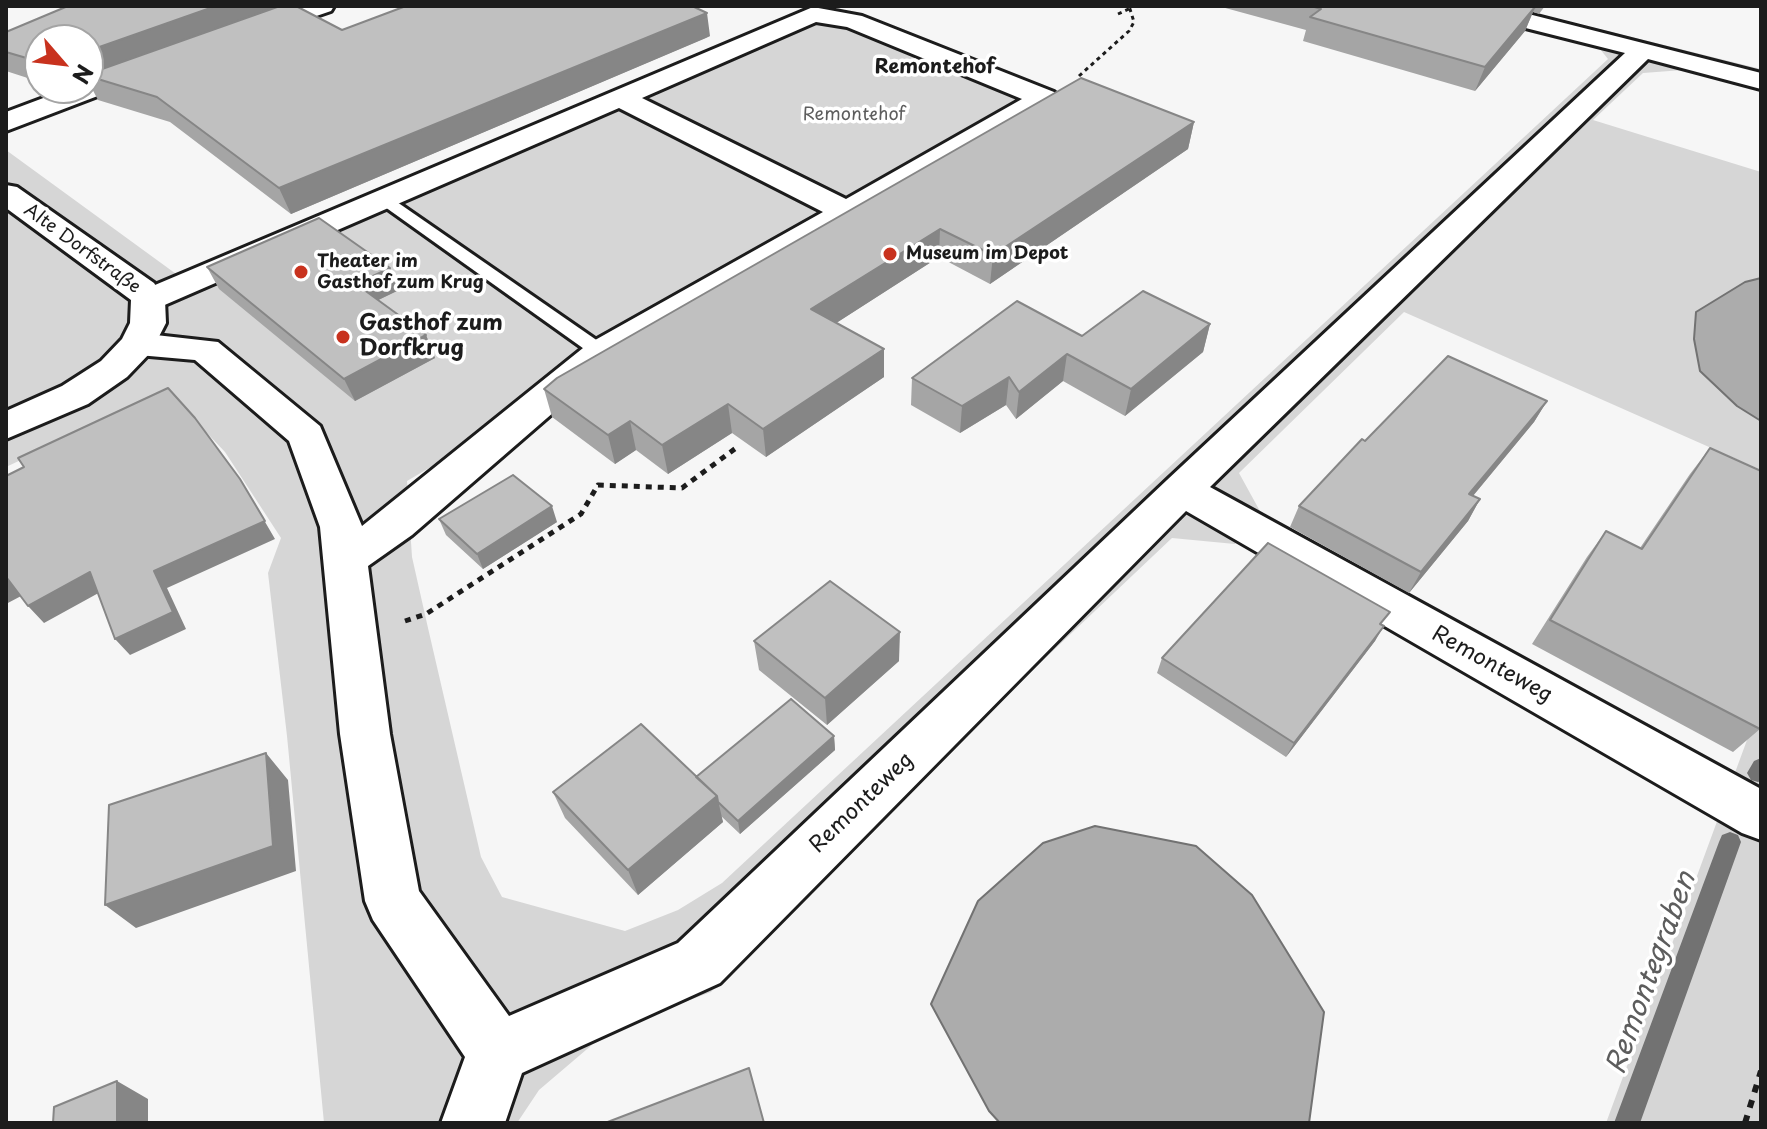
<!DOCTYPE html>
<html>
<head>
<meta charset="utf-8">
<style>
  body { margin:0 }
  #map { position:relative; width:1767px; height:1129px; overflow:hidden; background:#f6f6f6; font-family:"Playpen Sans",sans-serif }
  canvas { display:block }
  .frame { position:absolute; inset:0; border:8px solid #1c1c1c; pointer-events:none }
  .north { position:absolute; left:24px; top:24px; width:80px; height:80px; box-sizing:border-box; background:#fff; border:2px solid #a4a4a4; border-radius:50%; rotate:118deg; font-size:22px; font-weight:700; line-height:32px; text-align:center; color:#1c1c1c }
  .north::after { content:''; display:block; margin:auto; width:28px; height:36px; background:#c8321e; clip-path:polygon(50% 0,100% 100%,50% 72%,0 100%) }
</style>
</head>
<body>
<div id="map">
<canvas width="1767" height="1129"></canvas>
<div class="frame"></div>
<div class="north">N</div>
</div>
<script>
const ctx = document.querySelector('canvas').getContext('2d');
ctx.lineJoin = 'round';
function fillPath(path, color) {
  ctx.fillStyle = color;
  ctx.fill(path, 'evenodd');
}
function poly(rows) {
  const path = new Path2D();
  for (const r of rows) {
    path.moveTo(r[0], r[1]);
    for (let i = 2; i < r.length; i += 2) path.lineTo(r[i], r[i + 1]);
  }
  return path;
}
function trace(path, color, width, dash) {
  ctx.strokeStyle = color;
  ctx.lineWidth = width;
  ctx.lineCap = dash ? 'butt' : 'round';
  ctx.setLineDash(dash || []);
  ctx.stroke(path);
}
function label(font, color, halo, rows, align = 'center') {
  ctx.font = font + ' "Playpen Sans",sans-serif';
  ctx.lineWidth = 7;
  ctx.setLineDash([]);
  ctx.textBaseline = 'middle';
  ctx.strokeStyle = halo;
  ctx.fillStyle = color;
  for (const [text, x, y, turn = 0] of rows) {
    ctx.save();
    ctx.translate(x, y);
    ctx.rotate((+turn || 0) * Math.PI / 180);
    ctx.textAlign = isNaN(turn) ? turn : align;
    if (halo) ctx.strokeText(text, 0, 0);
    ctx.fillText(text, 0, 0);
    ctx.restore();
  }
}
fillPath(poly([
  [811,6,834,6,1059,97,407,481,412,557,428,628,481,857,502,897,625,931,678,910,722,883,1608,59,1600,49,1432,6,1506,6,1761,69,1761,90,1683,70,1643,73,1593,120,1761,172,1761,278,1745,282,1737,406,1761,421,1761,470,1404,312,1239,473,1261,513,1235,544,1172,538,831,861,711,992,647,1016,593,1044,539,1090,517,1123,324,1123,287,736,268,573,281,538,225,452,167,391,6,467,6,150,183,279],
  [1761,707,1761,1123,1606,1123,1747,740]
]), '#d6d6d6');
const water = poly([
  [1761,278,1761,421,1737,406,1700,371,1694,339,1696,312,1745,282,1761,278],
  [1095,826,1196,846,1252,895,1324,1012,1309,1123,1000,1123,989,1111,931,1004,978,901,1043,843,1095,826]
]);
fillPath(water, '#acacac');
trace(water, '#727272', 2);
fillPath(poly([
  [1761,758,1761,781,1758,782,1751,780,1747,773,1754,761,1761,758],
  [1730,832,1738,835,1741,842,1640,1123,1614,1123,1719,842,1722,835,1730,832]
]), '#727272');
const lane = poly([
  [384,193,608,348,611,352,608,356,594,356,378,202,376,198,384,193]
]);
const street = poly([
  [1455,6,1497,6,1761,73,1761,89,1648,59,1210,487,1761,789,1761,840,1742,833,1186,511,720,983,522,1073,505,1123,441,1123,465,1057,373,920,365,901,340,734,320,527,289,441,195,360,138,355,125,352,120,344,125,336,138,333,218,342,320,426,362,526,588,344,823,212,619,108,160,307,148,310,136,307,131,300,136,293,813,7,862,16,1054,92,1058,98,1054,104,614,360,412,535,368,566,390,734,419,891,509,1016,678,943,1167,480,1625,53,1458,11,1455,6],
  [816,22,847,27,1022,99,846,199,642,98,816,22]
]);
const secondary = poly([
  [298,6,334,6,331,11,261,35,252,38,243,35,239,30,243,25,298,6],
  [149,59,158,61,162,67,158,73,6,131,6,112,70,88,88,88,88,81,149,59],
  [6,185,17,187,154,283,165,300,166,323,151,352,127,377,88,404,6,439,6,411,62,386,101,361,122,339,130,323,131,300,6,208,6,185]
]);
trace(lane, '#1c1c1c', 6);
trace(street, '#1c1c1c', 6);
trace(secondary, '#1c1c1c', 6);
trace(poly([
  [1118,14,1131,8],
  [1079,76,1129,31,1134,22,1129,6]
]), '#1c1c1c', 3, [4, 4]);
trace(poly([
  [405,621,426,614,581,514,598,485,682,488,736,448]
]), '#1c1c1c', 5, [6, 6]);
trace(poly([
  [1745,1123,1761,1071]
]), '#1c1c1c', 6, [8, 8]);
fillPath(lane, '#fff');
fillPath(street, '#fff');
fillPath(secondary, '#fff');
fillPath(poly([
  [68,6,270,6,271,9,342,30,710,36,291,214,170,122,98,100,88,81,88,40,40,40,40,82,6,71,6,32],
  [1218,6,1545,6,1539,14,1533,12,1525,31,1475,91,1303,41,1306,30],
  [1194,122,1188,149,990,284,939,257,836,323,884,377,766,457,732,433,668,474,636,450,615,464,552,417,544,389],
  [207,267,390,268,399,290,378,300,426,335,435,358,355,401,219,289],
  [1210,324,1203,352,1125,416,1063,381,1016,419,1006,405,960,433,911,405,912,378,1082,336],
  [1547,401,1534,422,1473,496,1480,499,1468,521,1409,593,1290,527,1299,506,1365,441],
  [1710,448,1760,729,1733,752,1532,644,1587,557,1606,531,1640,548,1690,474],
  [439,519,557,522,483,569,446,535],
  [1382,625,1375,641,1286,757,1157,673,1162,658],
  [754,641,899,661,827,725,759,670],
  [834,736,835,750,740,834,721,816,723,822,638,895,565,818,553,792,696,777]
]), '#a5a5a5');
fillPath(poly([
  [216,6,270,6,273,12,88,76,88,51],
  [1535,7,1525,31,1475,91,1485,67],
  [707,13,710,36,706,38,291,214,279,188],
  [1194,122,1188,149,990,284,993,255],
  [940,229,939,257,813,338,811,309],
  [390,268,399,290,366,306,356,284],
  [1210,324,1203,352,1125,416,1131,389],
  [426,335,435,358,355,401,344,379],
  [884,349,884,377,766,457,763,429],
  [1067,354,1063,381,1016,419,1019,392],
  [1009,377,1006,405,960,433,962,406],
  [1547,401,1534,422,1457,515,1469,494],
  [728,404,732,433,668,474,662,445],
  [630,421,636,450,615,464,608,435],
  [240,479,275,539,167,588,186,629,130,655,115,639,154,571],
  [1480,499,1468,521,1409,593,1421,572],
  [552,506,557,522,483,569,477,554],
  [90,572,104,590,44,623,28,606],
  [7,578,23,595,6,604,6,579],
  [1384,626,1375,641,1286,757,1294,743],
  [900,632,899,661,827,725,825,698],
  [834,736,835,750,740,834,738,821],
  [266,753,288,780,296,871,136,928,105,905],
  [717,796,723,822,638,895,628,870],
  [117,1081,148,1099,148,1123,117,1123]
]), '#868686');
const building = poly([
  [68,6,216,6,88,51,88,40,40,40,40,62,6,52,6,32,68,6],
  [280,6,296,6,342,30,406,6,692,6,707,13,279,188,157,97,88,76,88,74,280,6],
  [1311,6,1530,6,1535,7,1485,67,1310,17,1321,9,1311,6],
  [1081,78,1194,122,993,255,940,229,811,309,884,349,763,429,728,404,662,445,630,421,608,435,544,389,557,378,1081,78],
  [319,218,390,268,356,284,426,335,344,379,207,267,319,218],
  [1143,291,1210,324,1131,389,1067,354,1019,392,1009,377,962,406,912,378,1017,301,1082,336,1143,291],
  [1448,356,1547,401,1469,494,1480,499,1421,572,1299,506,1362,439,1365,441,1448,356],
  [168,388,195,418,240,479,265,521,154,571,173,612,115,639,90,572,28,606,7,578,6,579,6,476,24,467,18,458,168,388],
  [1710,448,1761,471,1761,726,1760,729,1550,620,1606,531,1642,549,1710,448],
  [513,475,552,506,477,554,439,519,513,475],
  [1268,543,1390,612,1380,624,1384,626,1294,743,1162,658,1268,543],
  [830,581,900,632,825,698,754,641,830,581],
  [791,699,834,736,738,821,718,802,717,796,696,777,791,699],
  [641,724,717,796,628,870,553,792,641,724],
  [266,753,273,846,105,905,109,805,266,753],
  [749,1068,764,1123,605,1123,749,1068],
  [117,1081,117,1123,53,1123,54,1107,117,1081]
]);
fillPath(building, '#c0c0c0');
trace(building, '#868686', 2);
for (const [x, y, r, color] of [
  [890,254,8,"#c8321e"],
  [301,272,8,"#c8321e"],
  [343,337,8,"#c8321e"]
]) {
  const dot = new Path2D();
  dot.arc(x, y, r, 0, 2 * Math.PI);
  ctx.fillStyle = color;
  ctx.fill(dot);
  trace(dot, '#fff', 3);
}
label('18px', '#5d5d5d', '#fff', [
  ["Remontehof",854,115]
]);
label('18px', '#1c1c1c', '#fff', [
  ["Alte Dorfstraße",82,249,36]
]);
label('bold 18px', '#1c1c1c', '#fff', [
  ["Museum im Depot",906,254],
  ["Theater im",317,262],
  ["Gasthof zum Krug",317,283]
], 'left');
label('bold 20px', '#1c1c1c', '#fff', [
  ["Remontehof",935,67]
]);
label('bold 22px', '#1c1c1c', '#fff', [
  ["Gasthof zum",359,324],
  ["Dorfkrug",359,349]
], 'left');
label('22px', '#1c1c1c', '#fff', [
  ["Remonteweg",1492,665,29],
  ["Remonteweg",862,803,-44]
]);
label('italic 28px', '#5d5d5d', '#fff', [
  ["Remontegraben",1652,973,-70]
]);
</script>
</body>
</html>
